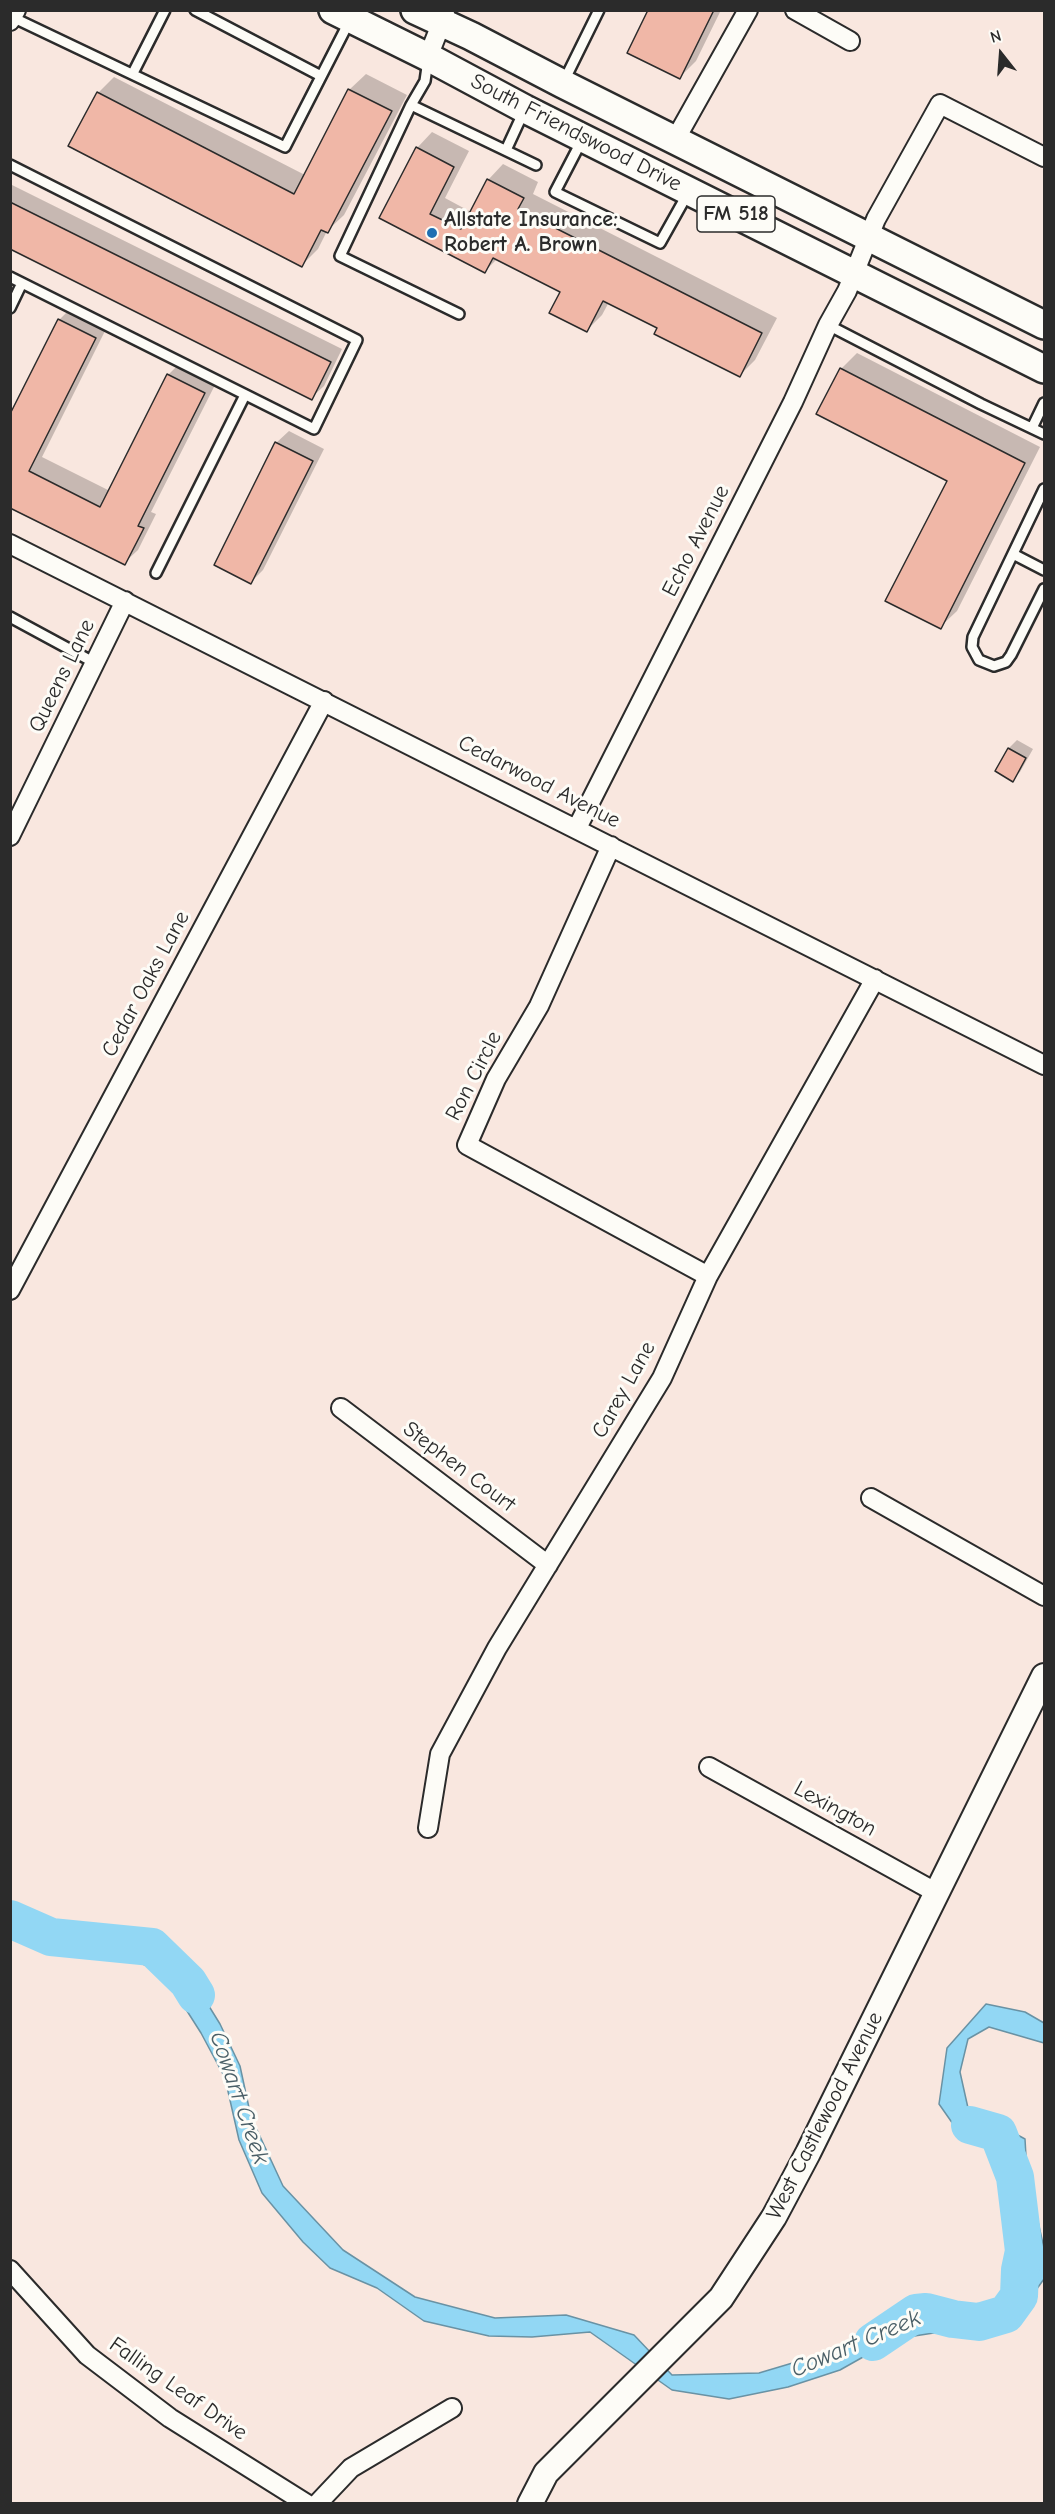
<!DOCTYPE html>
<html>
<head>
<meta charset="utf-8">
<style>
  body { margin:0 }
  #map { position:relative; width:1055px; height:2514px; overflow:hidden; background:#f9e7df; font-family:"Comic Neue",sans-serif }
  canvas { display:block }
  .frame { position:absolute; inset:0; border:12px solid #2b2b2b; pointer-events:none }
  .north { position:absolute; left:971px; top:24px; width:60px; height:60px; -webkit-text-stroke:4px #fdfcf7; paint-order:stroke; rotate:343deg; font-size:16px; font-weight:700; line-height:24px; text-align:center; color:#2b2b2b }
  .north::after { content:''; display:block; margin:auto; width:21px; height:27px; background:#2b2b2b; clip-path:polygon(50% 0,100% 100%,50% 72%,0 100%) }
</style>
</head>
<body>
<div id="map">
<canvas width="1055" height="2514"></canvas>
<div class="frame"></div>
<div class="north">N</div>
</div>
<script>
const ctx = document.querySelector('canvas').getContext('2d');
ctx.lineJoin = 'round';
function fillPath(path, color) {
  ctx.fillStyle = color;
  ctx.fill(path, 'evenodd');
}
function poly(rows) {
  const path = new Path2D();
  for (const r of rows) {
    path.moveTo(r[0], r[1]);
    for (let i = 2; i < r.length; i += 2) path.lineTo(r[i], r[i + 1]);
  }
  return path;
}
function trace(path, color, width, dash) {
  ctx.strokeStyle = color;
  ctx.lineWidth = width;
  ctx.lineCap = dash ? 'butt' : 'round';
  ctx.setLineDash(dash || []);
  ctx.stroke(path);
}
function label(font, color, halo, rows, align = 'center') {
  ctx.font = font + ' "Comic Neue",sans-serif';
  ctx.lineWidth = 6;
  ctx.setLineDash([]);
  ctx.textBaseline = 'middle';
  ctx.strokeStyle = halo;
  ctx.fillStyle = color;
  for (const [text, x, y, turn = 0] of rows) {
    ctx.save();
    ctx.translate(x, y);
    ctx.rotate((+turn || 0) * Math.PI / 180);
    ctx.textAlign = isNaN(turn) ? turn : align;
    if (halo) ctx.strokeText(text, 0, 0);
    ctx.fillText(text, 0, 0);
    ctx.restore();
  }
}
const water = poly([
  [10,1913,34,1925,104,1938,183,1964,220,2024,240,2066,251,2117,283,2186,343,2250,415,2297,495,2318,566,2315,634,2335,672,2375,759,2373,826,2353,884,2319,946,2309,1010,2312,1026,2280,1018,2212,1008,2152,960,2134,939,2104,947,2048,986,2004,1025,2012,1044,2023,1044,2043,989,2027,968,2039,960,2072,968,2108,1025,2139,1027,2174,1044,2248,1044,2279,1007,2330,953,2330,895,2339,840,2370,788,2387,729,2399,672,2390,590,2332,532,2337,489,2336,424,2321,377,2288,330,2268,303,2242,262,2193,239,2140,225,2078,201,2033,161,1970,101,1951,18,1937,11,1933,10,1913]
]);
fillPath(water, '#92d7f4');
trace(water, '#6992a4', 1.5);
fillPath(poly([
  [650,10,721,10,696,61,680,77],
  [366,74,407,95,344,215,327,231,318,249,302,265,98,93,114,77,305,175,349,90],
  [432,132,469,151,445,198,471,212,488,180,503,164,538,182,533,194,777,318,755,360,740,375,659,328,609,302,602,315,587,330,562,292,497,259,485,271,381,218,417,148],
  [10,184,342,349,324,386,311,398,10,248],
  [73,306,109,323,42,457,110,491,168,375,182,361,218,379,151,512,156,514,138,550,124,563,10,506,10,417,59,320],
  [857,353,1040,447,957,611,940,627,949,480,841,369],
  [289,431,324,449,263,570,251,582,276,443],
  [1017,740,1033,749,1020,772,1012,780,997,771,1009,748]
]), '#0003');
trace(poly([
  [10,1919,51,1937,152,1947,188,1982,196,1995],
  [873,2342,916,2313,926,2312,953,2319,979,2322,1006,2314,1019,2296,1020,2270,1024,2251,1015,2177,998,2133,970,2125]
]), '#92d7f4', 38);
const building = poly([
  [648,10,714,10,680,79,627,53,648,10],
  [348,89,392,111,328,233,321,230,302,267,68,146,97,92,294,194,348,89],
  [416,147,454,167,430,214,461,229,487,179,524,198,518,209,762,333,740,377,654,334,657,328,603,301,587,332,549,313,560,292,493,258,485,273,379,218,416,147],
  [10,202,331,362,312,400,10,249,10,202],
  [58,319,96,338,29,471,100,507,167,374,205,393,138,526,144,528,125,565,10,508,10,414,58,319],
  [840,368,1025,463,941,629,885,601,947,481,816,414,840,368],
  [275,442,313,461,251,584,214,565,275,442],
  [1008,748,1026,758,1013,782,995,771,1008,748]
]);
fillPath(building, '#f0b7a7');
trace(building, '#2b2b2b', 1.5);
const lane = poly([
  [195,10,321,76],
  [12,17,285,147,350,20],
  [428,60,425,81,411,105,340,256,459,314],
  [133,73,165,10],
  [564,81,599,10],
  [411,105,536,165],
  [582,140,555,192,660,243,688,193],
  [506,150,524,111],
  [10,165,357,340,314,429,10,277],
  [10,308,22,283],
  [828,325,981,404,1044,434],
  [1032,428,1044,403],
  [1044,489,973,637,972,647,979,660,994,666,1006,662,1011,655,1044,589],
  [1013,554,1044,570],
  [156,573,245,395],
  [10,617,95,663]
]);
const street = poly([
  [795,10,850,41],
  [10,21,16,10],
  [428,57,445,14],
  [675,140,748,10],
  [10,544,1044,1065],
  [577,828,793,402,828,325,847,291,876,219,940,104,1044,157],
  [10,836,125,601],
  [611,846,539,1006,496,1079,467,1145,708,1276],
  [10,1290,324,701],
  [341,1408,548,1565],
  [871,1498,1044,1596],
  [709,1767,937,1893],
  [428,1828,440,1754,497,1648,662,1378,708,1276,875,979],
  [10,2270,87,2355,170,2418,307,2504],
  [317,2504,351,2468,452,2408]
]);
const secondary = poly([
  [530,2504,546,2473,721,2298,774,2217,808,2153,1044,1676]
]);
const primary = poly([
  [333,10,428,57,525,109,1044,369],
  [415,10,471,36,563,84,1044,325]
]);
trace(lane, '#2b2b2b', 14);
trace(street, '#2b2b2b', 22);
trace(secondary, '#2b2b2b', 28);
trace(primary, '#2b2b2b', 32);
trace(lane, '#fdfcf7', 9);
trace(street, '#fdfcf7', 18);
trace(secondary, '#fdfcf7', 24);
trace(primary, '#fdfcf7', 27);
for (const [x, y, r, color] of [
  [432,233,6,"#1f6fb2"]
]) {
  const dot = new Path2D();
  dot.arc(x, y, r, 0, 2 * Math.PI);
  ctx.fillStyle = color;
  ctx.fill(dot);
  trace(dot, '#fdfcf7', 2);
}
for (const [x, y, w] of [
  [736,214,78]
]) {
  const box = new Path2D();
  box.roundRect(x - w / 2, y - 18, w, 36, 4.5);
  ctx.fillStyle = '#fdfcf7';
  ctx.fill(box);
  trace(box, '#2b2b2b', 1.5);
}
label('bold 21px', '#2b2b2b', null, [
  ["FM 518",736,214]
]);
label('22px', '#2b2b2b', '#fdfcf7', [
  ["South Friendswood Drive",576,133,27],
  ["Echo Avenue",696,541,-63],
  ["Queens Lane",62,676,-64],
  ["Cedarwood Avenue",539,782,27],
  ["Cedar Oaks Lane",146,984,-62],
  ["Ron Circle",474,1076,-63],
  ["Carey Lane",624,1390,-61],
  ["Stephen Court",459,1467,37],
  ["Lexington",835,1809,29],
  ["West Castlewood Avenue",825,2116,-63],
  ["Falling Leaf Drive",178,2389,35]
]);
label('bold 22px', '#2b2b2b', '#fdfcf7', [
  ["Allstate Insurance:",444,220],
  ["Robert A. Brown",444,245]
], 'left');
label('italic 24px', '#4a5f67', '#fdfcf7', [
  ["Cowart Creek",239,2098,71],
  ["Cowart Creek",856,2344,-23]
]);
</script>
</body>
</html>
